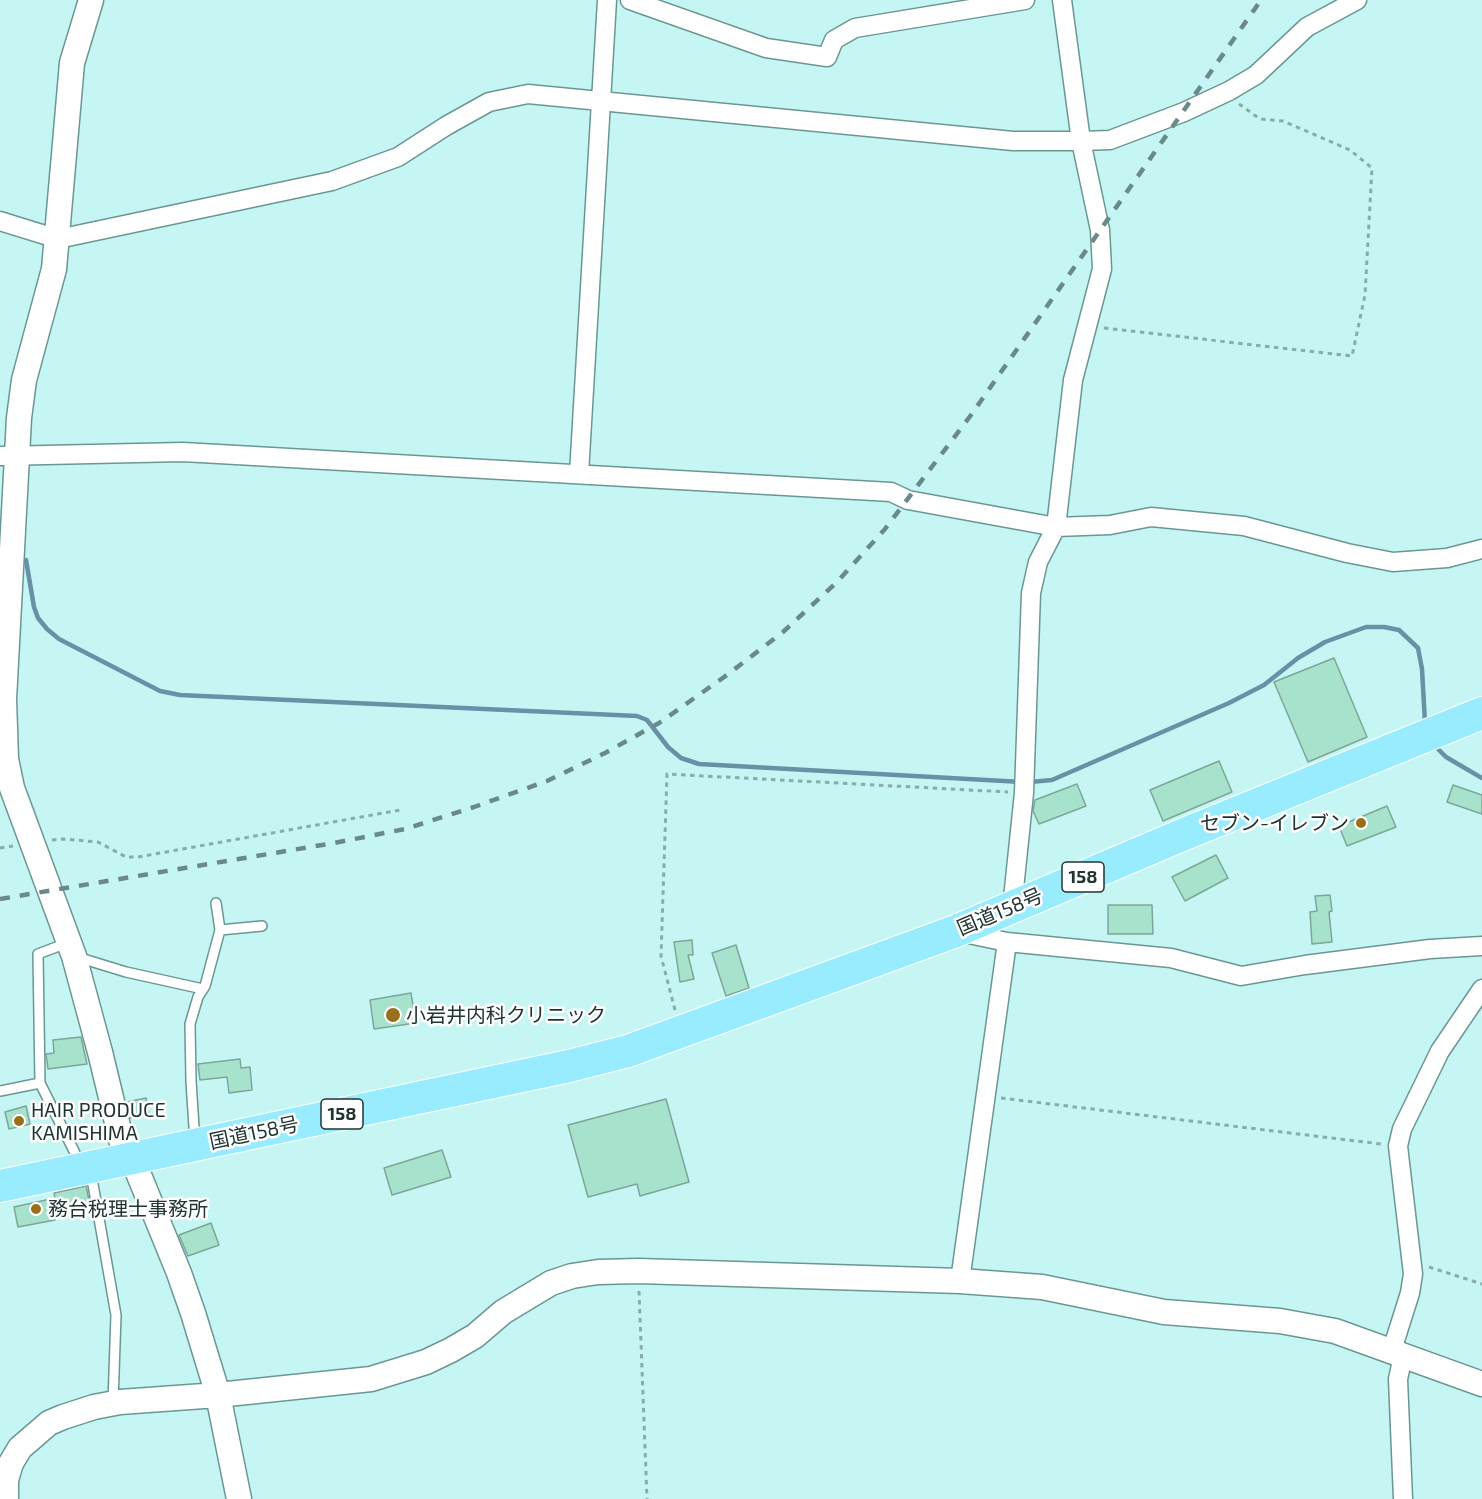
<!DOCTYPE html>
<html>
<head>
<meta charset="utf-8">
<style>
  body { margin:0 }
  canvas { display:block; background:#c5f6f3 }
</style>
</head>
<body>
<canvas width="1482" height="1499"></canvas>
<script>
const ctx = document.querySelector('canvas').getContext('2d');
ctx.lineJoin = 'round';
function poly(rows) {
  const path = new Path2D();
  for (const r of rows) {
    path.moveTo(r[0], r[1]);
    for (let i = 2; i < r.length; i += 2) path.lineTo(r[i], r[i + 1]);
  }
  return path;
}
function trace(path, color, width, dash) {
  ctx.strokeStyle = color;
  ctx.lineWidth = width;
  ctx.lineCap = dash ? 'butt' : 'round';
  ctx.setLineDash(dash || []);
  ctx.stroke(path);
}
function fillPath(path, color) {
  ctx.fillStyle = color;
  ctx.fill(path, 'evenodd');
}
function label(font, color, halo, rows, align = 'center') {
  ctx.font = font + ' "Exo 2","Noto Sans JP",sans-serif';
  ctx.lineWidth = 5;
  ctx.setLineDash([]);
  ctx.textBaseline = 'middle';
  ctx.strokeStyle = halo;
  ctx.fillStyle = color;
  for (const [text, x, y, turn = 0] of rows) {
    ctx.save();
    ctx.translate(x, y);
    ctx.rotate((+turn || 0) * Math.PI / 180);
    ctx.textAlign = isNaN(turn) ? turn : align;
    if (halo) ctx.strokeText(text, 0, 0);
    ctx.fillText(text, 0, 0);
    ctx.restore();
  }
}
trace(poly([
  [26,560,34,607,38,618,47,629,59,639,160,691,180,695,637,716,647,720,668,747,681,758,699,764,1022,782],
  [1436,747,1446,757,1482,778],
  [1030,782,1052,780,1229,703,1264,685,1298,658,1325,642,1366,627,1384,627,1399,630,1418,648,1422,669,1425,723]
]), '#6890a6', 4.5);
const building = poly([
  [1334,658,1367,737,1308,762,1274,682,1334,658],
  [1219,761,1232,792,1163,821,1150,790,1219,761],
  [1077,784,1086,806,1039,824,1033,811,1035,800,1077,784],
  [1453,785,1482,795,1482,814,1447,802,1453,785],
  [1387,806,1396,827,1347,846,1339,826,1387,806],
  [1216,855,1228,878,1185,901,1172,877,1216,855],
  [1330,895,1332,911,1329,912,1332,942,1312,944,1310,912,1317,911,1315,896,1330,895],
  [1108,905,1152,905,1153,934,1108,934,1108,905],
  [692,940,693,955,688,955,694,979,680,982,674,942,692,940],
  [736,945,749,988,726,996,712,953,736,945],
  [411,993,416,1023,374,1029,370,1000,411,993],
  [81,1037,87,1064,48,1069,46,1054,54,1053,53,1040,81,1037],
  [240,1059,241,1068,250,1067,252,1090,229,1093,227,1077,200,1080,198,1064,240,1059],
  [146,1098,149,1114,130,1118,127,1102,146,1098],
  [666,1099,689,1182,640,1196,637,1184,588,1197,568,1125,666,1099],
  [26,1106,30,1124,9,1129,5,1112,26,1106],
  [442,1150,451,1177,392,1195,384,1168,442,1150],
  [86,1186,90,1205,53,1212,55,1220,18,1227,14,1207,55,1198,54,1193,86,1186],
  [211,1223,219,1245,188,1256,179,1235,211,1223]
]);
fillPath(building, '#a7e3cc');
trace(building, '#7ea697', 1.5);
const service = poly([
  [220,930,262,926],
  [67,943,38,954,40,1083,75,1153],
  [77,957,126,972,203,989],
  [0,1091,40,1083],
  [194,1127,191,1081,190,1024,198,997,205,986,220,930,216,903],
  [91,1173,116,1315,113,1402]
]);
const minor = poly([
  [630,0,766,48,827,57,834,40,855,28,1025,0],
  [0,221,58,239,332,181,398,157,446,126,489,102,528,94,1013,141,1081,141,1110,140,1184,112,1229,91,1256,75,1307,27,1357,0],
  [0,456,183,452,891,492,908,500,1056,527,1110,525,1151,517,1244,526,1347,553,1393,562,1447,558,1482,549],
  [579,474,607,0],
  [1012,908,1024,793,1031,593,1038,562,1056,527,1073,380,1102,269,1100,230,1081,141,1062,0],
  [959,932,1007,942,1171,958,1241,976,1305,965,1430,949,1482,946],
  [960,1281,1007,942],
  [1392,1350,1410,1293,1413,1274,1398,1146,1402,1129,1440,1051,1482,989],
  [1403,1499,1398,1379,1403,1356]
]);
const tertiary = poly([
  [91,0,72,63,54,269,24,380,19,418,4,699,6,759,12,788,74,956,100,1052,122,1143,132,1158,179,1273,193,1313,218,1395,239,1499],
  [6,1499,6,1480,11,1463,20,1448,49,1423,63,1417,94,1407,120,1402,218,1395,371,1379,426,1362,451,1350,475,1336,503,1312,551,1283,572,1276,598,1272,639,1271,960,1281,1042,1287,1164,1312,1280,1321,1335,1331,1482,1384]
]);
const trunk = poly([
  [0,1186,569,1066,628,1051,956,931,1182,835,1482,713]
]);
trace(service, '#6a9794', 12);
trace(minor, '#6a9794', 21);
trace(tertiary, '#6a9794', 27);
trace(trunk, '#fff', 34);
trace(poly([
  [1104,328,1352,356,1365,295,1372,168,1350,150,1283,121,1260,119,1239,104],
  [52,840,63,839,98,842,126,857,138,857,400,810],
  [0,848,13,846],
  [675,1010,661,956,667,774,1008,792],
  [1001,1098,1381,1144],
  [1429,1267,1482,1284],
  [639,1291,647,1499]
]), '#87adaa', 3, [4.5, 4.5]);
trace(service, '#fff', 9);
trace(minor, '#fff', 18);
trace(tertiary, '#fff', 24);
trace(trunk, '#98ecfe', 32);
trace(poly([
  [0,899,334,843,405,829,474,807,547,781,605,753,659,723,727,675,783,632,837,582,885,529,971,415,1261,0]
]), '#6a8a88', 4.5, [10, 10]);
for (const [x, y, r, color] of [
  [1361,823,6,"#996f1c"],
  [393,1015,8,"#996f1c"],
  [19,1121,6,"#996f1c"],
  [36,1209,6,"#996f1c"]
]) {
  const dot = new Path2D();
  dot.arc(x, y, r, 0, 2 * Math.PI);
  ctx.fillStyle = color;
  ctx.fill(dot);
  trace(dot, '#fff', 2);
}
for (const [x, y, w] of [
  [1083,877,42],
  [342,1114,42]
]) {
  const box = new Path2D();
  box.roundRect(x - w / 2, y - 15, w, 30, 4.5);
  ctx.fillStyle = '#fff';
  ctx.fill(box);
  trace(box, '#213433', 1.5);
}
label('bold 18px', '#213433', null, [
  ["158",1083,877],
  ["158",342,1114]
]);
label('20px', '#213433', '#fff', [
  ["セブン-イレブン",1349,823,"right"],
  ["小岩井内科クリニック",406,1015],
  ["HAIR PRODUCE",31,1110],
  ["KAMISHIMA",31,1133],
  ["務台税理士事務所",48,1209]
], 'left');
label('20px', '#213433', '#fff', [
  ["国道158号",1000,912,-23],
  ["国道158号",254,1133,-12]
]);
</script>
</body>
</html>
